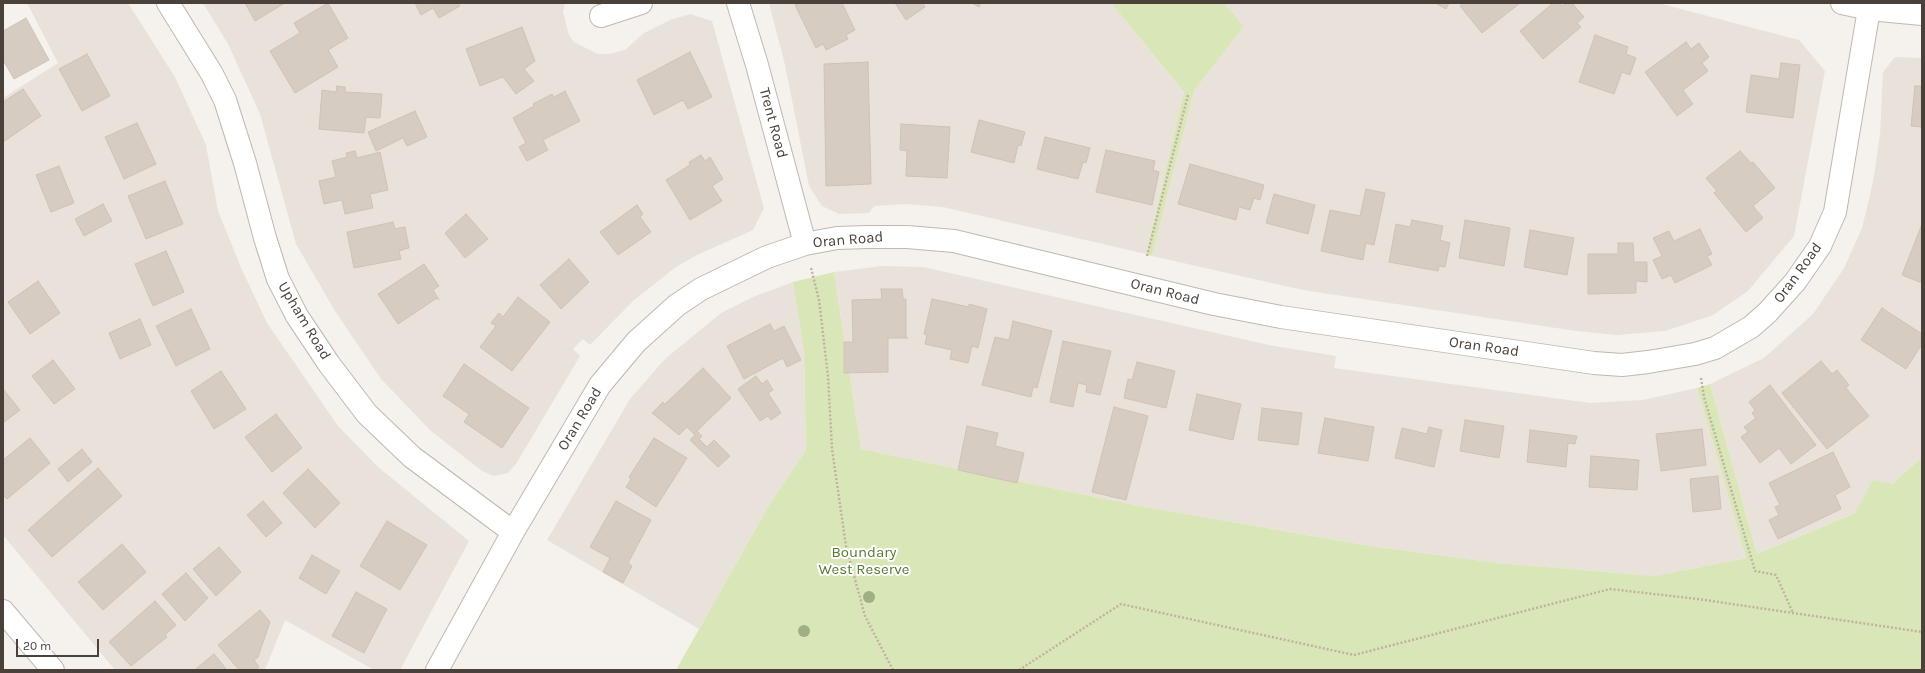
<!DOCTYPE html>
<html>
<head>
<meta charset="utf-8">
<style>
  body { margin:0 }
  #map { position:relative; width:1925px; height:673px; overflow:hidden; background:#f5f1ed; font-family:Karla,sans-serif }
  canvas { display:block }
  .frame { position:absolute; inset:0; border:4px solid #4a413a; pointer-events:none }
  .scale { position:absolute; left:16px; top:639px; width:83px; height:18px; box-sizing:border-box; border:2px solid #4a413a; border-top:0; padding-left:5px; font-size:12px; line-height:14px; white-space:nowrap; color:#4a413a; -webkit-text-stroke:3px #fff; paint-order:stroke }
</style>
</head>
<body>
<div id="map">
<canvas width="1925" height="673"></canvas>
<div class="frame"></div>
<div class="scale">20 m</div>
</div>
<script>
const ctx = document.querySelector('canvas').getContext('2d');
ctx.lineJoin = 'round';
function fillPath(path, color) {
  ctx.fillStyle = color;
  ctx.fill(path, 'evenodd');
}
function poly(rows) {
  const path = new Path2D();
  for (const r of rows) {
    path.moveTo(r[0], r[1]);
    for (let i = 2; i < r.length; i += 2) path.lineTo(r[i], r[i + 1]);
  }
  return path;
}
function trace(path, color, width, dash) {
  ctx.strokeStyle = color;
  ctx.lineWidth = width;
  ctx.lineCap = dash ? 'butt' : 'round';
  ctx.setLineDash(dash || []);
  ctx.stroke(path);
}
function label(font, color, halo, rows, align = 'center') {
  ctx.font = font + ' Karla,sans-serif';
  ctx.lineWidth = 4;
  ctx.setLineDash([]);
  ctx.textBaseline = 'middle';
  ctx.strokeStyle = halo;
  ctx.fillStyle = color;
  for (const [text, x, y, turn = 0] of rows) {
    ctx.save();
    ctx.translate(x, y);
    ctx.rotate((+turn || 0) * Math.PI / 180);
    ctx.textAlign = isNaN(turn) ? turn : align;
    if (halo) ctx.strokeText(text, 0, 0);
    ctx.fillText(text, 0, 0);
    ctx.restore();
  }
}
fillPath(poly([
  [27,3,128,3,175,77,206,145,218,211,242,270,267,323,338,426,378,467,469,541,400,670,374,670,285,620,265,670,115,670,3,535,3,98,58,63],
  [203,3,565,3,563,12,569,35,574,42,598,54,610,54,625,50,644,33,670,20,690,14,712,21,764,208,753,230,697,255,676,267,633,301,590,345,583,339,573,349,580,356,516,464,508,473,494,476,482,471,431,431,381,379,335,311,296,244,260,114,228,44],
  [769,3,1111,3,1184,92,1146,254,943,207,906,204,874,206,869,213,839,214,822,206,809,186,785,65],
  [1224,3,1658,3,1799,40,1825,71,1794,236,1748,291,1713,315,1665,331,1617,335,1576,331,1303,290,1152,256,1194,91,1244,26],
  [1895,57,1922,58,1922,457,1864,509,1757,554,1710,384,1764,358,1813,314,1844,268,1862,228,1873,182,1880,135,1883,72],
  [882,266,923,267,1269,345,1336,356,1334,368,1590,403,1643,400,1697,388,1746,558,1655,576,1498,563,1371,546,1145,507,861,449,834,272],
  [793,282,804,353,806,450,769,505,699,629,547,540,630,399,665,359,721,313,753,297]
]), '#e9e2db');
fillPath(poly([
  [1111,3,1224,3,1244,26,1194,91,1152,256,1146,254,1184,92],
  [834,272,861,449,1145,507,1371,546,1498,563,1655,576,1746,558,1697,388,1710,384,1757,554,1855,513,1873,480,1892,484,1922,457,1922,670,676,670,769,505,806,450,804,353,793,282]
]), '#d9e7b8');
const building = poly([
  [245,3,285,3,255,21,245,3],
  [328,3,348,38,328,50,338,67,295,93,270,51,300,33,294,23,328,3],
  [415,3,458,3,460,6,439,18,433,8,421,15,415,3],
  [799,3,842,3,855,30,846,35,848,39,826,50,823,44,816,48,795,5,799,3],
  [895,3,922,3,925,7,906,20,895,3],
  [972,3,981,3,979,7,972,3],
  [1435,3,1449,3,1446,9,1435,3],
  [1464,3,1520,3,1482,33,1460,6,1464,3],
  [1553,3,1559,3,1562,6,1566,3,1572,3,1584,17,1577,23,1581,27,1543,59,1520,31,1553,3],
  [26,18,49,60,14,79,3,60,3,31,26,18],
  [522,27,535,61,524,69,534,81,516,94,503,77,480,86,466,49,522,27],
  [1595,35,1628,47,1626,54,1636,58,1630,75,1622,72,1614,94,1579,82,1595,35],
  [1686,42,1691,49,1699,43,1709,57,1702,63,1708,71,1683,90,1693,104,1677,116,1645,72,1686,42],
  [690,52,712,97,688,109,683,100,654,115,637,80,690,52],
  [87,54,110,96,82,111,59,69,87,54],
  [868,62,871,184,826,186,824,64,868,62],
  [1781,63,1800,65,1793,118,1746,112,1751,75,1779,79,1781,63],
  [337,86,345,87,345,92,382,94,380,118,366,117,364,133,319,129,322,90,336,92,337,86],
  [1915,86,1922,86,1922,127,1911,126,1915,86],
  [23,89,41,116,3,142,3,102,23,89],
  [565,91,580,121,543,140,548,150,527,161,519,147,526,143,513,118,534,106,533,104,552,94,554,97,565,91],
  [415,111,427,137,407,146,403,138,376,151,368,132,415,111],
  [979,120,1025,132,1021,146,1018,145,1014,163,971,152,979,120],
  [137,123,156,164,124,179,105,137,137,123],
  [901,124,950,127,947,178,906,176,907,151,900,150,901,124],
  [1045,137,1090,148,1086,163,1083,162,1078,179,1037,169,1045,137],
  [1106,150,1155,161,1153,170,1159,172,1152,205,1096,192,1106,150],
  [355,151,357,158,380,152,388,190,370,194,373,208,345,214,342,200,324,204,319,181,336,177,332,161,347,157,346,153,355,151],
  [1740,151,1751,163,1753,162,1775,188,1753,206,1763,218,1746,232,1714,193,1717,191,1706,178,1740,151],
  [701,155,705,161,710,157,723,179,712,186,722,201,690,220,666,180,690,165,689,162,701,155],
  [1190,164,1264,185,1260,200,1254,198,1250,210,1239,207,1236,220,1178,204,1190,164],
  [59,166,74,203,51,212,36,175,59,166],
  [165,181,183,224,146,239,128,196,165,181],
  [1366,189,1385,193,1374,245,1366,243,1363,260,1321,251,1330,210,1360,216,1366,189],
  [1274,194,1315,205,1308,234,1266,223,1274,194],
  [103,204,112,221,84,236,75,219,103,204],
  [637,205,643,214,640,217,651,232,618,255,600,232,637,205],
  [466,214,488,239,465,258,445,233,466,214],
  [1412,220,1443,226,1440,240,1450,243,1445,267,1439,266,1438,271,1389,262,1396,224,1410,227,1412,220],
  [1465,220,1510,228,1504,266,1459,258,1465,220],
  [393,222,395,229,405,227,409,248,399,251,401,259,354,268,347,232,393,222],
  [1922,224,1922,283,1902,275,1922,224],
  [1700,229,1712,254,1707,256,1712,265,1675,283,1671,275,1662,279,1653,260,1662,256,1653,238,1669,231,1674,241,1700,229],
  [1530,230,1574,238,1567,275,1524,267,1530,230],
  [1618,243,1633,243,1634,262,1647,262,1647,282,1636,281,1636,293,1588,294,1588,254,1618,254,1618,243],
  [166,251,184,292,153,306,135,264,166,251],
  [569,259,589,282,561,309,540,285,569,259],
  [424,264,439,286,433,290,439,300,437,298,398,324,378,294,424,264],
  [38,281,60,313,30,334,8,302,38,281],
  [881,289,902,289,903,299,906,299,906,337,908,338,888,338,888,372,844,373,844,342,853,342,852,300,882,299,881,289],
  [518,297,550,322,512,371,480,347,496,326,491,323,499,313,503,317,518,297],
  [932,299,969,307,969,304,987,309,978,348,972,346,968,363,950,359,952,350,925,344,927,335,924,334,932,299],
  [1882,308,1922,334,1922,344,1906,369,1861,340,1882,308],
  [191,309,210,349,176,366,156,326,191,309],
  [140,319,151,345,120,359,109,333,140,319],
  [1013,321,1052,331,1037,388,1033,387,1031,397,982,385,995,337,1009,340,1013,321],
  [770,324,774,331,784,326,801,360,787,367,783,358,744,379,727,346,770,324],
  [1063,341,1111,351,1100,395,1086,392,1087,385,1078,383,1073,407,1050,402,1063,341],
  [53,360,75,389,54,404,32,376,53,360],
  [1821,361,1832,374,1837,370,1849,385,1846,388,1869,416,1827,449,1782,393,1821,361],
  [1137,362,1175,371,1166,408,1124,398,1128,379,1132,380,1137,362],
  [464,364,529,408,502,448,464,422,469,414,443,396,464,364],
  [703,368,731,398,697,431,702,436,699,439,707,447,714,440,730,456,718,467,690,440,695,435,687,427,679,435,652,413,663,402,665,404,703,368],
  [221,371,246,409,214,429,191,391,221,371],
  [756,376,762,384,767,380,773,390,768,393,781,413,771,420,768,416,760,421,738,389,756,376],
  [1770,385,1816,445,1791,464,1779,448,1760,463,1741,437,1748,432,1744,427,1756,418,1752,413,1755,410,1749,402,1770,385],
  [3,389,20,410,3,423,3,389],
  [1197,394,1241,404,1233,440,1189,430,1197,394],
  [1114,407,1148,416,1126,500,1092,492,1114,407],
  [1262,408,1302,413,1298,445,1258,440,1262,408],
  [276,414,302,448,272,472,245,437,276,414],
  [1325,418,1374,427,1368,461,1318,453,1325,418],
  [1465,420,1504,426,1499,458,1460,451,1465,420],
  [967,426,998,433,995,446,1024,453,1017,483,958,470,967,426],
  [1429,427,1442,430,1434,467,1395,458,1402,428,1427,434,1429,427],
  [1702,429,1706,465,1661,471,1656,434,1702,429],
  [1530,430,1577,436,1575,444,1568,443,1566,467,1527,462,1530,430],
  [30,438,50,463,7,499,3,495,3,460,30,438],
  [654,438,687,458,656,507,626,487,631,479,629,477,654,438],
  [82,449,92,462,68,482,58,469,82,449],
  [1833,452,1850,487,1835,495,1841,509,1778,539,1769,520,1779,515,1775,507,1780,505,1769,483,1833,452],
  [1591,456,1639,460,1637,490,1589,487,1591,456],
  [98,468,122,496,52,557,28,530,98,468],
  [308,469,340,503,315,528,283,493,308,469],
  [1718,476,1721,509,1693,512,1690,479,1718,476],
  [263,501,282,523,266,537,247,515,263,501],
  [616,501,651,520,628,563,632,566,623,583,603,572,610,558,590,547,616,501],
  [387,521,427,545,400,590,360,566,387,521],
  [122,544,146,572,103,610,78,582,122,544],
  [219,547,241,572,216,596,193,569,219,547],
  [312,555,340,571,326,594,299,578,312,555],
  [186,573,208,598,185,621,162,594,186,573],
  [356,592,387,609,364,653,332,636,356,592],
  [155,601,176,625,165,635,167,637,131,666,109,642,155,601],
  [260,610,270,622,258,657,254,660,259,667,255,670,239,670,218,645,260,610],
  [214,654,227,670,195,670,197,668,214,654]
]);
fillPath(building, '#d6ccc2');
trace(building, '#d1c2b6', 1);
const minor = poly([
  [168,3,212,74,225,100,245,163,265,238,278,279,297,316,329,364,367,414,412,457,513,532],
  [738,3,757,65,805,244],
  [1842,3,1869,9,1922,14],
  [601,16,641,3],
  [437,670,513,532,600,385,636,342,677,305,701,289,767,257,805,244,837,238,868,237,907,237,954,241,1214,304,1281,317,1594,363,1622,365,1648,362,1695,354,1715,348,1751,327,1767,313,1795,282,1820,246,1835,212,1869,9]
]);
const tertiary = poly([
  [3,611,53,670]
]);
trace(minor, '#c1b8af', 24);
trace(tertiary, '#c1b8af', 24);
trace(poly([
  [1147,256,1188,95],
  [811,268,819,300,828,376,832,449,846,546,865,616,893,670],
  [1701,378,1704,397,1755,571,1776,575,1793,613],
  [1019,670,1121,604,1354,655,1610,589,1698,599,1922,632]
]), '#c2b1a1', 2.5, [2, 2]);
trace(minor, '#fff', 22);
trace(tertiary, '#fff', 22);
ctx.fillStyle = '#9eb084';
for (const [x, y] of [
  [869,597],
  [804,631]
]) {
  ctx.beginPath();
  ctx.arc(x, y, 6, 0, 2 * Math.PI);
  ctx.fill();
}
label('15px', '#4a413a', '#fff', [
  ["Trent Road",773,123,75],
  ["Oran Road",848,240,-5],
  ["Oran Road",1798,273,-54],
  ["Oran Road",1165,292,14],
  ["Upham Road",304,321,59],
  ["Oran Road",1484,347,8],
  ["Oran Road",580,419,-59]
]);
label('15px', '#577a2f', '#fff', [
  ["Boundary",864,553],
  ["West Reserve",864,570]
]);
</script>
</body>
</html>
